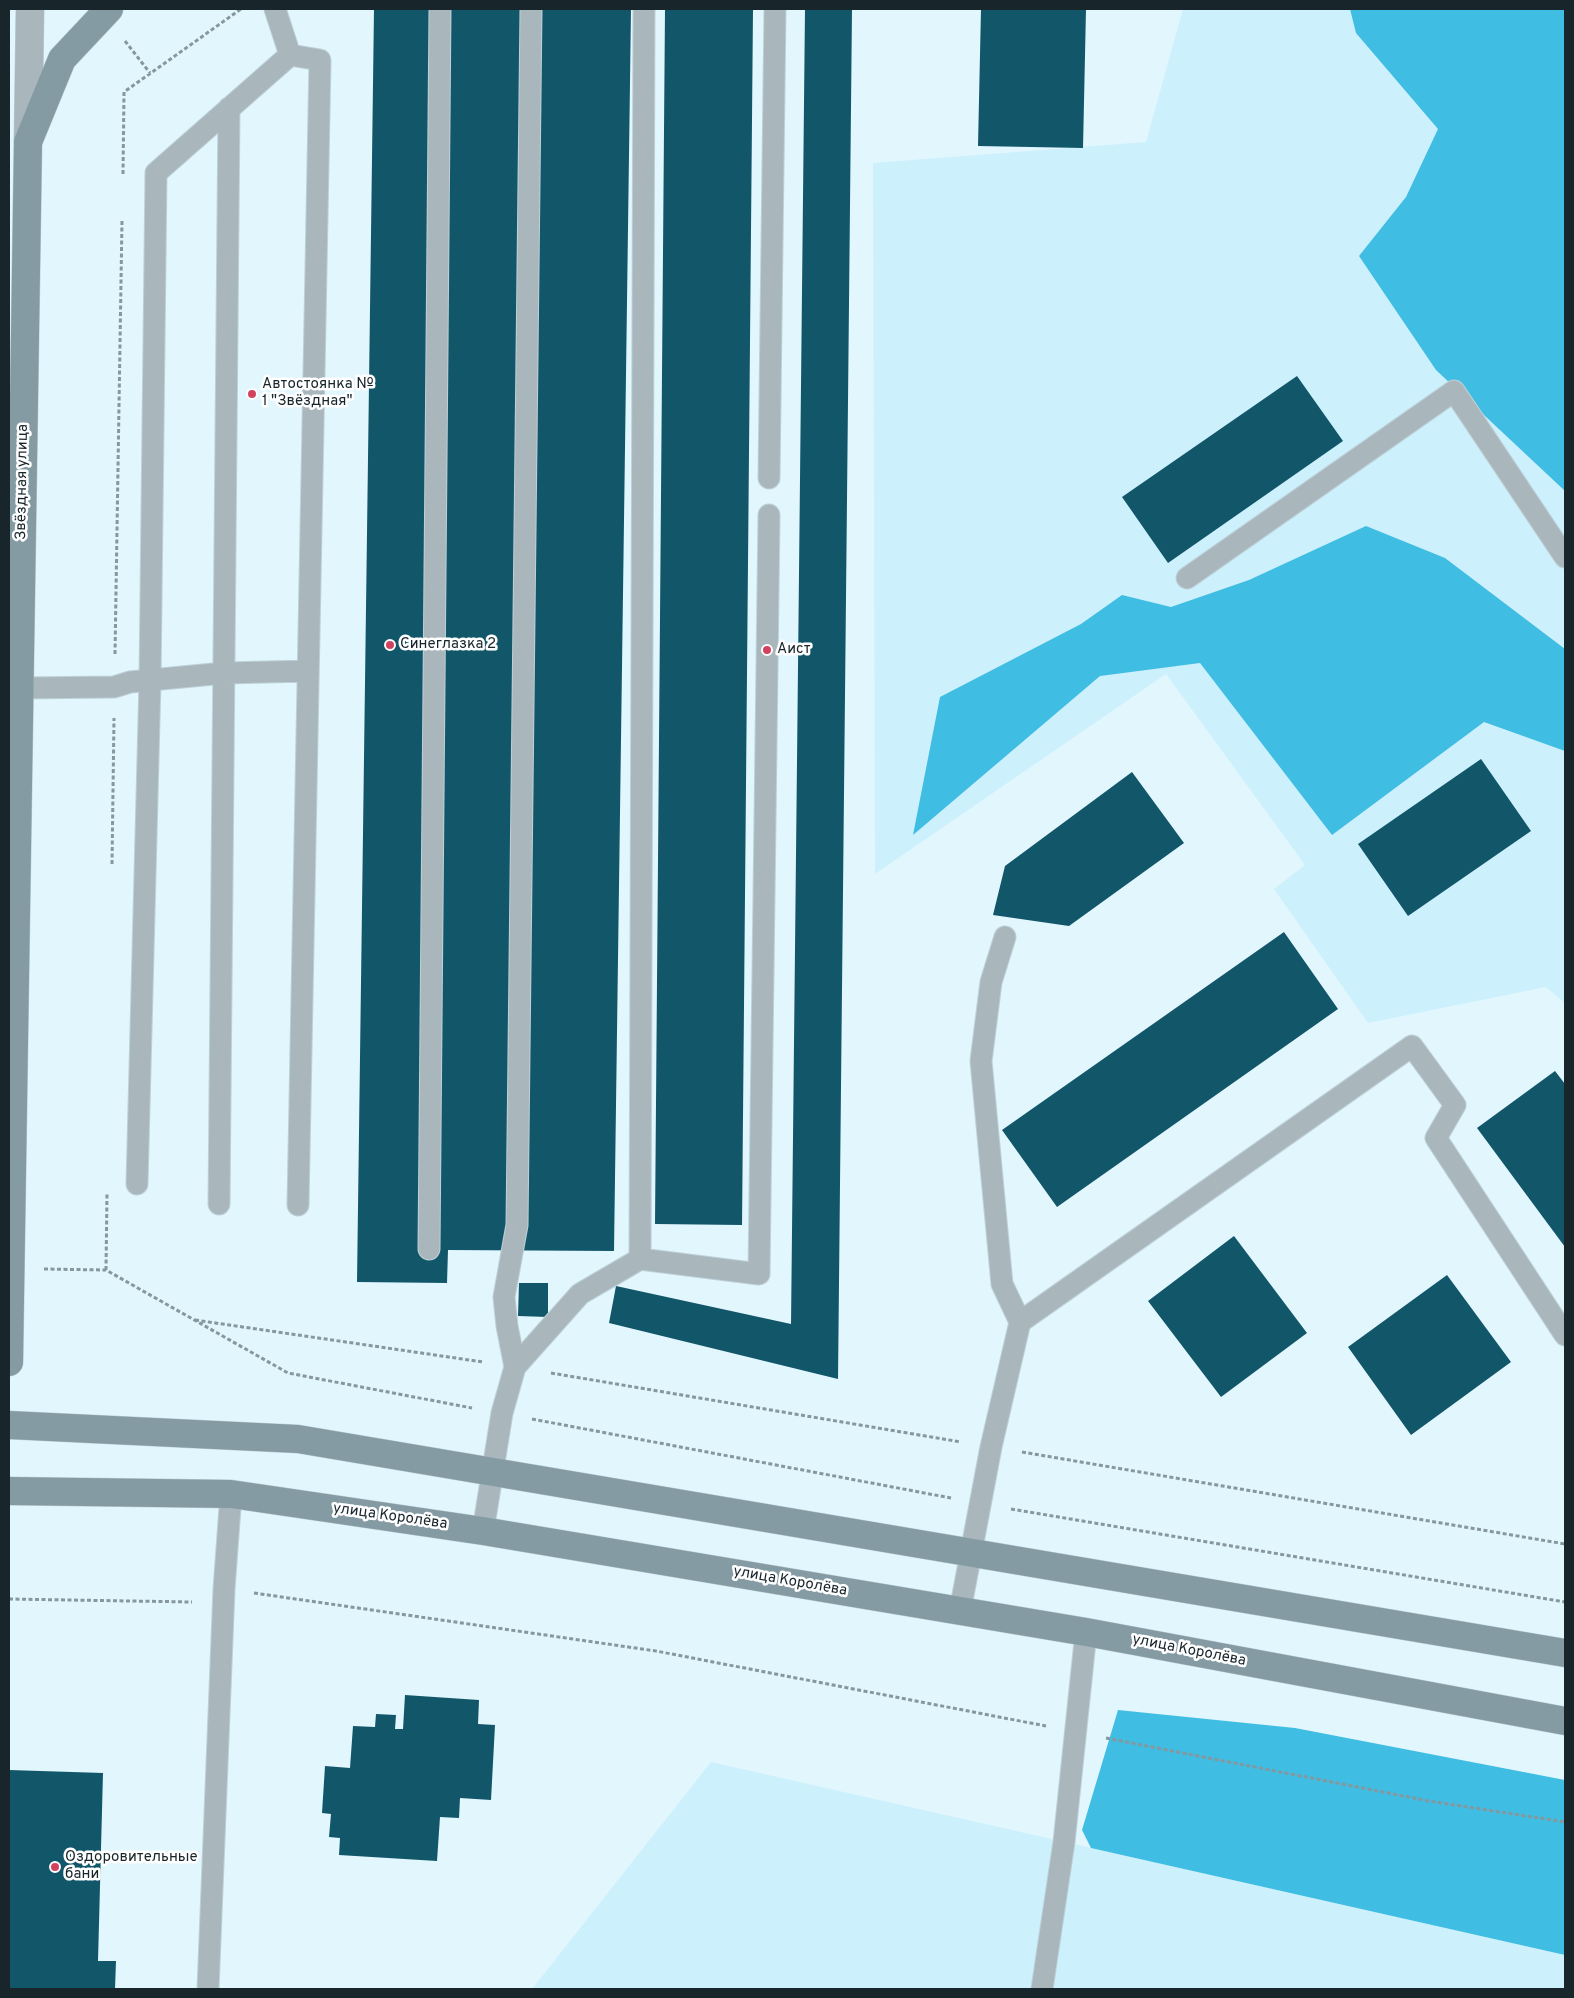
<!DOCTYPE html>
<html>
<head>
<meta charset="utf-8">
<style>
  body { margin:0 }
  #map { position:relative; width:1574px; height:1998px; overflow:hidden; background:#e2f6fe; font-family:Overpass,sans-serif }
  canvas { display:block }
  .frame { position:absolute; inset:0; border:10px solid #18252a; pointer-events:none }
</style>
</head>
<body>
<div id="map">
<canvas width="1574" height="1998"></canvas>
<div class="frame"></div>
</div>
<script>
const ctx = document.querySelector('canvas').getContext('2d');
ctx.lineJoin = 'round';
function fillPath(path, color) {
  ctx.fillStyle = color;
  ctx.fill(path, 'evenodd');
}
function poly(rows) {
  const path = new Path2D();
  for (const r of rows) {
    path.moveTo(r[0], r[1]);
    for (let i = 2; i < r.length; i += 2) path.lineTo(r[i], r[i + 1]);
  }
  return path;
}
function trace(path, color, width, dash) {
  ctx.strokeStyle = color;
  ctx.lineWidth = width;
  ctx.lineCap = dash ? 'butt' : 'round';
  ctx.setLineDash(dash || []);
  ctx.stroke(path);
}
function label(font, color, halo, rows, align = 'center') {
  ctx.font = font + ' Overpass,sans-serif';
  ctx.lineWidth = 5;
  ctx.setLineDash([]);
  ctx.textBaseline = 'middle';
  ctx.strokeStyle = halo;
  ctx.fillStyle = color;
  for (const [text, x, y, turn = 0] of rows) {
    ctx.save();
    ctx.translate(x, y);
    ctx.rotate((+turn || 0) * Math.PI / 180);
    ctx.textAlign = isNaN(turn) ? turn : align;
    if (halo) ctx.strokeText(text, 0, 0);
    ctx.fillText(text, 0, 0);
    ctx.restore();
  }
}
fillPath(poly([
  [1183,9,1565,9,1565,1003,1546,987,1368,1023,1274,889,1305,865,1166,674,875,874,873,163,1146,142],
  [711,1762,1565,1955,1565,1989,532,1989]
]), '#cdf0fd');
fillPath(poly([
  [1350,9,1565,9,1565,491,1436,370,1359,256,1406,197,1438,129,1356,33],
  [1366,526,1445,558,1565,649,1565,751,1484,722,1332,835,1200,663,1100,676,913,835,940,697,1081,624,1122,595,1171,607,1249,580],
  [1118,1710,1295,1728,1565,1780,1565,1955,1091,1848,1082,1830]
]), '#40bde3');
fillPath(poly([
  [374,9,631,9,614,1251,448,1250,447,1283,357,1282],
  [665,9,753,9,742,1225,655,1224],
  [805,9,852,9,838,1379,609,1323,616,1286,791,1324],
  [981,9,1086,9,1083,148,978,146],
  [1297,376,1343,441,1168,563,1122,497],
  [1481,759,1531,831,1408,916,1358,844],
  [1132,772,1184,843,1069,926,993,915,1005,866],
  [1284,932,1338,1009,1057,1207,1002,1130],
  [1555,1071,1565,1084,1565,1247,1477,1128],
  [1234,1236,1307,1333,1221,1397,1148,1301],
  [1447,1275,1511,1362,1411,1435,1348,1347],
  [519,1283,548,1283,548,1317,518,1316],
  [405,1695,479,1700,478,1724,495,1725,491,1800,460,1798,459,1818,440,1817,437,1861,339,1855,340,1838,329,1837,331,1814,322,1813,325,1766,350,1768,353,1726,375,1727,376,1714,396,1715,395,1729,403,1729],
  [9,1770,103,1773,98,1961,116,1961,115,1989,9,1989]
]), '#12566a');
const lane = poly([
  [275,9,290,55,320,60,298,1205],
  [769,478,775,9],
  [1187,578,1454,391,1565,557],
  [20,688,114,687,130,682,224,673,308,671],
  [137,1184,150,681,156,173,290,55],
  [219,1204,229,108],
  [429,1249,440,9],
  [640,1259,644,9],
  [1020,1322,1412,1046,1455,1105,1436,1138,1565,1335],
  [515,1367,507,1326,504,1297,517,1225,531,9],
  [483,1531,502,1413,515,1367,580,1294,640,1259,759,1274,769,515],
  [960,1611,991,1447,1020,1322,1002,1284,981,1061,991,982,1005,937],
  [208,1989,224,1589,231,1494],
  [1042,1989,1064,1842,1086,1632]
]);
const street = poly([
  [28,142,30,9]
]);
const secondary = poly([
  [9,1362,28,142,62,59,109,9],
  [9,1425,298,1439,1565,1653],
  [9,1491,231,1494,483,1531,1086,1632,1565,1721]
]);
trace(lane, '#bed0d8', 23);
trace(street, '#bed0d8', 29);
trace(secondary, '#bed0d8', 29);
trace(poly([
  [125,41,150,73],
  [123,174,124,92,241,9],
  [115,654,122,220],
  [112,864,114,718],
  [44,1269,106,1270,288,1373,472,1408],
  [106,1270,107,1193],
  [195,1320,483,1362],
  [551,1373,961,1442],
  [532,1419,951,1498],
  [1022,1452,1565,1544],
  [1011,1509,1565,1602],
  [254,1593,656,1651,1046,1726],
  [9,1599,192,1602],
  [1106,1738,1429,1801,1565,1822]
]), '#86979d', 3, [4, 2.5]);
trace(lane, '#a9b7bd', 21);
trace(street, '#a9b7bd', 28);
trace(secondary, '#859ba3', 28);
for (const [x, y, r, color] of [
  [252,394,5,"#d24260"],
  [390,645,5,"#d24260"],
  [767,650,5,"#d24260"],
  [55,1867,5,"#d24260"]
]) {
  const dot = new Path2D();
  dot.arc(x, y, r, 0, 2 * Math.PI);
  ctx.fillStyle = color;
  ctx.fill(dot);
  trace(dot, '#fff', 2);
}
label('15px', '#18252a', '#fff', [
  ["Автостоянка №",262,385],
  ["1 \"Звёздная\"",262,402],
  ["Синеглазка 2",400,645],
  ["Аист",777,650],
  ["Оздоровительные",65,1858],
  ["бани",65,1875]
], 'left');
label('15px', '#18252a', '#fff', [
  ["Звёздная улица",23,482,-89],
  ["улица Королёва",390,1517,8],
  ["улица Королёва",790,1582,10],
  ["улица Королёва",1189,1651,11]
]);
</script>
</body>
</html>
